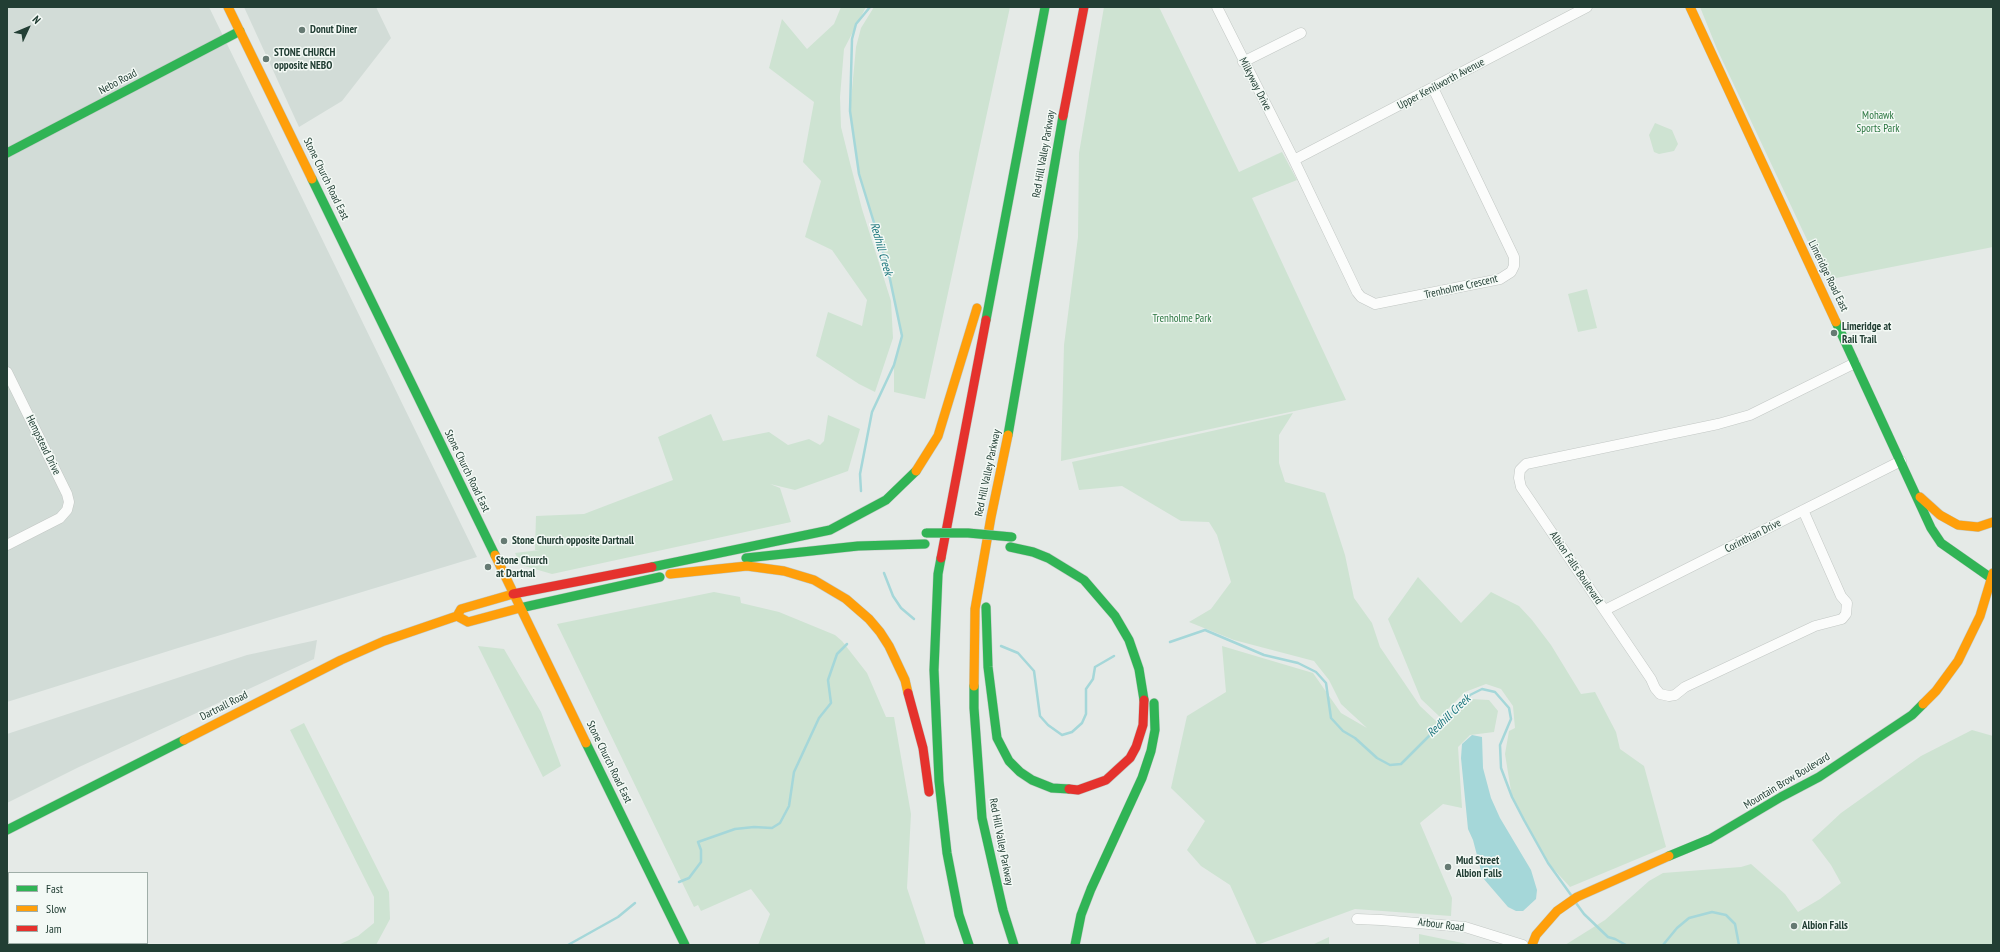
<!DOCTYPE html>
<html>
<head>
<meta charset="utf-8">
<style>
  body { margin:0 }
  #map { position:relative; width:2000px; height:952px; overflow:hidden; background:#e5eae7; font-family:"PT Sans Narrow",sans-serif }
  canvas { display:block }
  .frame { position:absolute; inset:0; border:8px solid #223e34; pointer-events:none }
  .legend { position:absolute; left:8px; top:872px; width:140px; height:72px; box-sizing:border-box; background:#f3f9f5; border:1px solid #9faea8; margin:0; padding:5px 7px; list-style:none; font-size:12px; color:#223e34 }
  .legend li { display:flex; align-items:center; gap:8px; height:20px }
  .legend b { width:20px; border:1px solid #9faea8 }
  .north { position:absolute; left:8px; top:8px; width:40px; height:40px; -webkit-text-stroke:3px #f3f9f5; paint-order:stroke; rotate:46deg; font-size:11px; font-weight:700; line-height:16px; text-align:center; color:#223e34 }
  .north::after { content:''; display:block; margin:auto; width:14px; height:18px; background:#223e34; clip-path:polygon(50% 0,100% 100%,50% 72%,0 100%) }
</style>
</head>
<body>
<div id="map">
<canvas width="2000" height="952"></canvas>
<div class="frame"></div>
<ul class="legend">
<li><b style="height:5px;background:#30b455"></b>Fast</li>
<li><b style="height:5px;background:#ff9f0a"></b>Slow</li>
<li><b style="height:5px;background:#e5322d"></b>Jam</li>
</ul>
<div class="north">N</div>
</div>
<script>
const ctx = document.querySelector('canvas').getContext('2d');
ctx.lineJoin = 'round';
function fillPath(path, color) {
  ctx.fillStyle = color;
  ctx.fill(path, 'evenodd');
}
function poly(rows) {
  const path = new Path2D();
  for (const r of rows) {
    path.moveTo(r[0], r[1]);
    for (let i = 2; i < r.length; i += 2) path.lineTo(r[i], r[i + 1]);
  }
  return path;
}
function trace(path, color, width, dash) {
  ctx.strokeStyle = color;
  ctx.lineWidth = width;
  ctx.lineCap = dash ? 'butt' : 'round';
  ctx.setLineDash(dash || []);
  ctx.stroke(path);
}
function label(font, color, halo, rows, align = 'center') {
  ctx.font = font + ' "PT Sans Narrow",sans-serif';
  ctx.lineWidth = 3;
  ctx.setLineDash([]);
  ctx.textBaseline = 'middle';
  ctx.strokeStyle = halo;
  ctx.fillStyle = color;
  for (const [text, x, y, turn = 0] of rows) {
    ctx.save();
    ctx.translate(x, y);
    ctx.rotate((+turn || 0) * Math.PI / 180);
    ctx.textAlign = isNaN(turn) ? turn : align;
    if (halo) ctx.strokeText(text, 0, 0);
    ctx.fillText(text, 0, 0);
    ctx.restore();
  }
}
fillPath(poly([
  [7,7,209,7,477,557,178,648,7,702],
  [244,7,376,7,391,38,342,101,299,127],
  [317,640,314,659,79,767,7,803,7,734,247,655]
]), '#d2dcd7');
fillPath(poly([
  [841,7,866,7,844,49,840,97,841,127,850,163,862,209,891,301,893,338,875,392,859,384,816,356,828,312,862,326,867,300,832,250,805,237,821,181,803,162,814,102,769,68,782,19,807,49,834,24],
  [874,7,1010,7,925,399,894,392,894,365,902,335,887,265,859,174,850,111,856,47,861,28],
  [1104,7,1159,7,1239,172,1282,152,1297,180,1252,198,1346,400,1061,461,1064,345,1078,237,1079,153],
  [1700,7,1993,7,1993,247,1826,280,1717,49],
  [1655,123,1672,130,1678,144,1674,151,1659,154,1654,152,1649,135],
  [1587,289,1597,328,1578,332,1568,294],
  [1293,413,1279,435,1279,463,1285,482,1325,493,1345,555,1354,598,1372,623,1380,647,1420,706,1436,721,1471,699,1489,700,1498,711,1494,732,1470,735,1458,747,1462,808,1443,804,1420,823,1452,898,1451,916,1355,909,1257,945,1230,885,1201,866,1187,850,1205,821,1171,788,1187,716,1226,692,1222,646,1313,673,1341,713,1367,728,1341,704,1329,680,1314,661,1234,640,1189,622,1211,609,1231,582,1217,535,1209,522,1181,521,1122,486,1079,490,1072,462],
  [711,414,723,441,769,432,788,445,809,439,820,445,824,441,828,415,860,429,848,471,795,490,770,484,780,488,791,522,552,574,521,565,515,553,540,550,535,550,536,516,584,514,673,480,658,437],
  [1418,577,1461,623,1491,592,1519,606,1532,620,1551,645,1581,694,1595,692,1616,732,1620,749,1644,766,1666,847,1570,887,1548,863,1512,797,1505,754,1509,731,1515,728,1513,706,1501,689,1486,684,1465,692,1440,717,1421,699,1388,619],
  [714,592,740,597,741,603,779,612,835,635,842,641,867,673,886,717,894,717,911,814,907,888,926,945,758,945,770,914,751,889,701,911,698,905,694,907,557,624],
  [478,646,504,649,541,712,561,766,543,777],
  [304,723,389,892,390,919,376,945,338,945,358,936,374,923,374,897,290,730],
  [1972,730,1993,736,1993,945,1565,945,1605,920,1649,881,1663,873,1741,867,1751,864,1785,894,1798,912,1820,899,1841,883,1831,865,1812,840,1841,813,1921,756],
  [1419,934,1472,945,1419,945],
  [1329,937,1329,945,1312,945]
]), '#cee3d2');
fillPath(poly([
  [1472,735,1482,737,1483,768,1491,798,1500,818,1531,870,1537,890,1536,899,1523,911,1516,911,1508,907,1483,878,1473,840,1468,829,1461,758,1462,744]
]), '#a5d7d9');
trace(poly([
  [861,491,860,474,872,412,894,365,902,336,887,265,859,174,850,111,852,39,856,24,870,7],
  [884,573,893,596,901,608,914,619],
  [1170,642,1205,630,1264,655,1298,663,1316,672,1326,683,1331,718,1343,731,1355,738,1377,758,1390,765,1401,764,1470,695,1482,689,1495,692,1509,708,1511,719,1500,745,1501,768,1512,797,1524,820,1548,863,1571,895],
  [1001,646,1018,653,1034,671,1040,716,1048,725,1062,735,1072,732,1082,723,1086,714,1086,689,1093,679,1095,667,1114,656],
  [679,882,689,878,701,862,701,850,698,842,735,829,754,827,772,828,780,823,789,806,794,772,819,718,831,703,828,680,837,654,847,644],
  [1576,903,1584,914,1608,937,1615,939,1626,945],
  [568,945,618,917,635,903],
  [1663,945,1677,928,1689,918,1712,912,1726,915,1735,924,1739,945]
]), '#a5d7d9', 2.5);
const street = poly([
  [1217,7,1294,160,1357,292,1361,297,1375,304,1500,279,1511,272,1514,266,1514,257,1433,88],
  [1243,62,1301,33],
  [1294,160,1587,7],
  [7,372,67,494,69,502,67,510,60,518,7,545],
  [1803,510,1841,596,1847,603,1846,614,1842,619,1815,626,1685,687,1675,695,1669,696,1660,694,1655,688,1651,679,1521,487,1519,478,1520,470,1526,464,1718,424,1750,415,1855,363],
  [1605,610,1901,461],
  [1357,919,1381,920,1465,927,1523,945]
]);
const fast = poly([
  [7,153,240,31],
  [312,179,495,555],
  [986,320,1045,7],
  [1836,322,1931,528,1941,543,1991,578],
  [1008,435,1063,116],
  [1010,547,1033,552,1048,558,1084,580,1115,616,1129,640,1139,669,1144,700],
  [746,558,858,546,925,544],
  [941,558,938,574,934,670,939,781,947,853,959,915,969,945],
  [652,567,830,530,886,500,916,471],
  [986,607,988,667,997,738,1009,761,1020,772,1032,780,1052,788,1069,789],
  [520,608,660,577],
  [974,686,974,708,982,818,1003,910,1014,945],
  [586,743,685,945],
  [7,830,184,740],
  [1669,856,1710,839,1781,797,1819,777,1912,715,1923,704],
  [1075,945,1081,915,1091,889,1142,778,1151,751,1155,730,1154,703]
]);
const slow = poly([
  [228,7,312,179],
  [1690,7,1836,322],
  [916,471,938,436,977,308],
  [1920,497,1940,515,1958,525,1978,527,1993,522],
  [495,555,586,743],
  [670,574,747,566,784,571,814,580,846,599,869,619,880,632,889,646,905,680,908,693],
  [457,616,468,622,520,608],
  [974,686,975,609,991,517,1008,435],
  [1923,704,1936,691,1958,661,1980,616,1993,573],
  [184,740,341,660,384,641,457,616,461,609,513,594],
  [1532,945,1536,935,1557,911,1577,897,1669,856]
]);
const jam = poly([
  [1063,116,1084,7],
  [941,558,986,320],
  [513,594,652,567],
  [908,693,923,748,929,792],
  [1069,789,1078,790,1106,780,1130,758,1136,747,1143,725,1144,700]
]);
trace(street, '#c2c7c4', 11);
trace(fast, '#c0c8c4', 10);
trace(slow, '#c0c8c4', 10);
trace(jam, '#c0c8c4', 10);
trace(street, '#fbfcfb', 10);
trace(fast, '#30b455', 9);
trace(slow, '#ff9f0a', 9);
trace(jam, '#e5322d', 9);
const fastBridge = poly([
  [926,533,968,533,1012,537]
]);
trace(fastBridge, '#bdc6c2', 10, []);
trace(fastBridge, '#30b455', 9);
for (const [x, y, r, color] of [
  [302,30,4,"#667a73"],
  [266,59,4,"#667a73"],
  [1834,333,4,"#667a73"],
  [504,541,4,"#667a73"],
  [488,567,4,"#667a73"],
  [1448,867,4,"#667a73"],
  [1794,926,4,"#667a73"]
]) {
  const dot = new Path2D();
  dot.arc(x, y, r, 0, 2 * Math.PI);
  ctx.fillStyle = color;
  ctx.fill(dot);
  trace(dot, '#f3f9f5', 1.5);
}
label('bold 11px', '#223e34', '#f3f9f5', [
  ["Donut Diner",310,30],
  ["STONE CHURCH",274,53],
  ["opposite NEBO",274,66],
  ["Limeridge at",1842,327],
  ["Rail Trail",1842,340],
  ["Stone Church opposite Dartnall",512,541],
  ["Stone Church",496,561],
  ["at Dartnal",496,574],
  ["Mud Street",1456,861],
  ["Albion Falls",1456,874],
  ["Albion Falls",1802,926]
], 'left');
label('11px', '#223e34', '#f3f9f5', [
  ["Nebo Road",118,82,-28],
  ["Milkyway Drive",1255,84,63],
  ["Upper Kenilworth Avenue",1441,84,-28],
  ["Red Hill Valley Parkway",1044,154,-80],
  ["Stone Church Road East",326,179,64],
  ["Limeridge Road East",1828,276,64],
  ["Trenholme Crescent",1461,287,-13],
  ["Hempstead Drive",43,445,64],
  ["Stone Church Road East",467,471,64],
  ["Red Hill Valley Parkway",988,473,-78],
  ["Corinthian Drive",1753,536,-27],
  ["Albion Falls Boulevard",1576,568,56],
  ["Dartnall Road",224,706,-27],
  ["Stone Church Road East",609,762,64],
  ["Mountain Brow Boulevard",1787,781,-31],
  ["Red Hill Valley Parkway",1001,842,79],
  ["Arbour Road",1441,925,7]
]);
label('11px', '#2b7640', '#f3f9f5', [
  ["Mohawk",1878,116],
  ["Sports Park",1878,129],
  ["Trenholme Park",1182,319]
]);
label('italic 12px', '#1b757c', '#f3f9f5', [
  ["Redhill Creek",881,249,74],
  ["Redhill Creek",1449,716,-44]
]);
</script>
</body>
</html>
